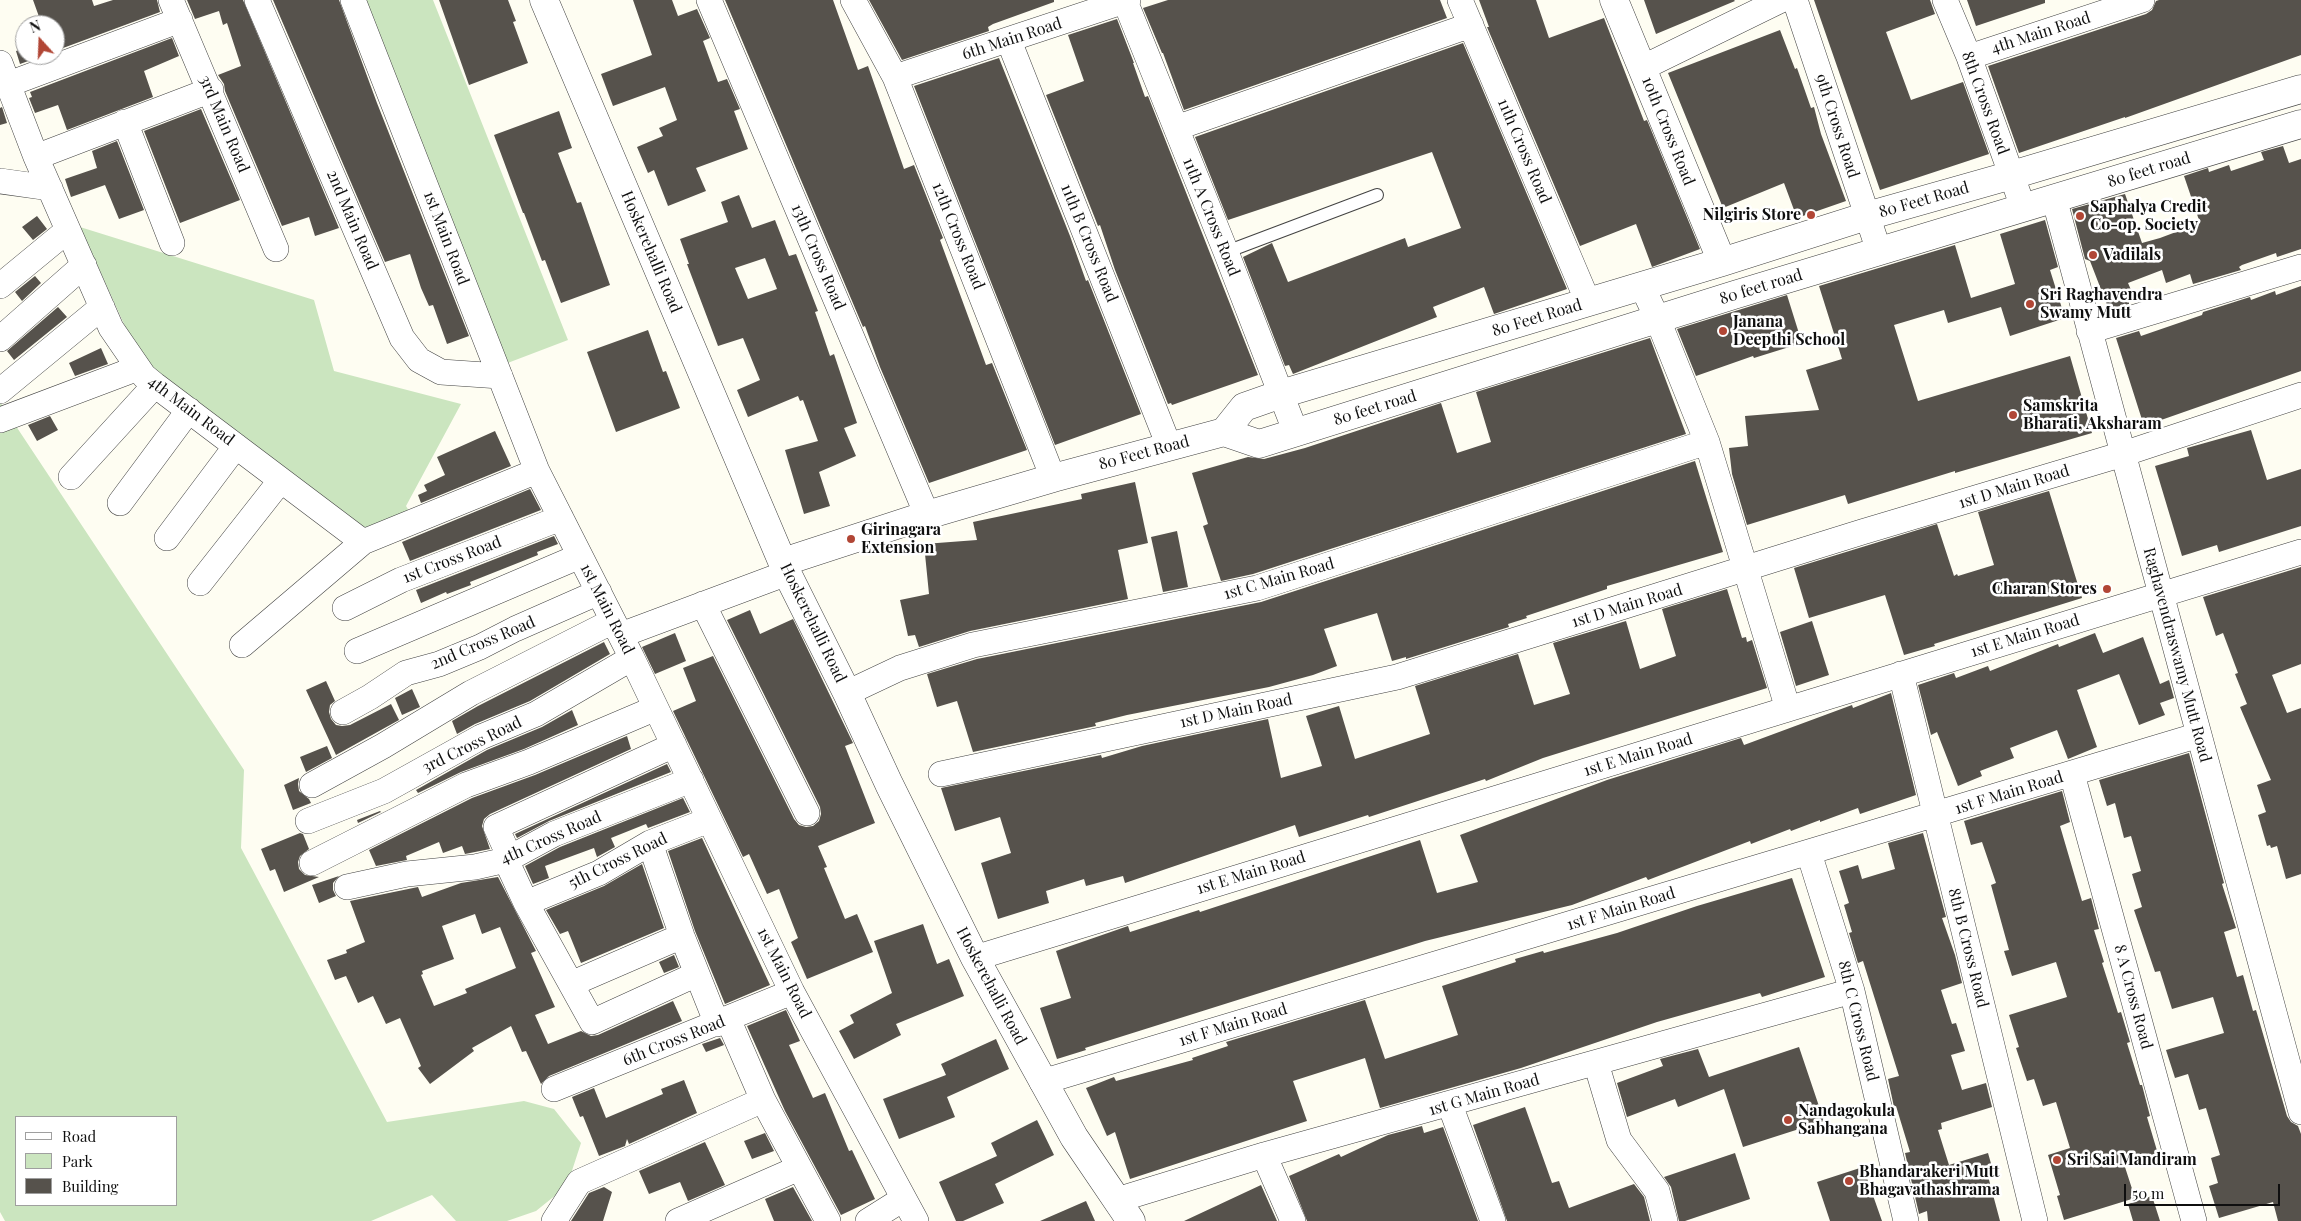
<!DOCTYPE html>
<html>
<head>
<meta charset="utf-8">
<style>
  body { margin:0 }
  #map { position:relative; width:2301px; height:1221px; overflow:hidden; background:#fefdf2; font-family:"Playfair Display",serif }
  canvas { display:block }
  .legend { position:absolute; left:15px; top:1116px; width:162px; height:90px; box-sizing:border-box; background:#fff; border:1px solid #9f9f9f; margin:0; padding:6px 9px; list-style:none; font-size:15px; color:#0f0f0f }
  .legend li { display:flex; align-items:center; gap:10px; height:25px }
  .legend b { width:25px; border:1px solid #9f9f9f }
  .north { position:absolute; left:15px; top:15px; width:50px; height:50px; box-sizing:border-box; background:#fff; border:1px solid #9f9f9f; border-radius:50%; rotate:340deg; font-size:14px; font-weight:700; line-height:20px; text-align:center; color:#0f0f0f }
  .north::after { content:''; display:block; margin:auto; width:18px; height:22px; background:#b14635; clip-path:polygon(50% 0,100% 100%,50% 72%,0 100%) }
  .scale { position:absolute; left:2124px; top:1184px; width:156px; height:22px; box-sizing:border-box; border:2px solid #0f0f0f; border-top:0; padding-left:6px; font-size:15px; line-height:18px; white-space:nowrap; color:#0f0f0f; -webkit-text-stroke:4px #fff; paint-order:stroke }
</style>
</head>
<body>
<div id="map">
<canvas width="2301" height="1221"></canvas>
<ul class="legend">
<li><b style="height:6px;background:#fff"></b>Road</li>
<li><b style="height:14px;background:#cbe5bf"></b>Park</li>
<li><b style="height:14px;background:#56524c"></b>Building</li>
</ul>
<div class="north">N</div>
<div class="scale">50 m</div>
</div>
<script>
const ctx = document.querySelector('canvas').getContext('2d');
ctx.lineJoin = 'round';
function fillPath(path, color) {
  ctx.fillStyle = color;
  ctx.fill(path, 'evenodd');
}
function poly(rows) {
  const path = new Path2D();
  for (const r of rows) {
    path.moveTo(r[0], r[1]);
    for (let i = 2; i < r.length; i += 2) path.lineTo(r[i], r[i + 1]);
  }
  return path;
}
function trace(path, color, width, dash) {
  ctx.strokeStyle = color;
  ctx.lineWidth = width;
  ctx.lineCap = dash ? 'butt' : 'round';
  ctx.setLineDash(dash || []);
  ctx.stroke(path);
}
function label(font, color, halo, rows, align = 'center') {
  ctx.font = font + ' "Playfair Display",serif';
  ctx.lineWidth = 5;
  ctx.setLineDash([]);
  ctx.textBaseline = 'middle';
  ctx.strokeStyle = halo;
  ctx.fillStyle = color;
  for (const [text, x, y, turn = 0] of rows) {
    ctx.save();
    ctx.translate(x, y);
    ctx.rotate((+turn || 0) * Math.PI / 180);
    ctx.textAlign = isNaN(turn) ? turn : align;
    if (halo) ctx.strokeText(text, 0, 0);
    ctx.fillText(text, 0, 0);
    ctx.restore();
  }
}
fillPath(poly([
  [360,0,433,0,568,340,505,364],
  [80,227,314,300,334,371,461,404,406,506,414,519,364,537,143,366],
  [0,402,244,770,241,848,387,1122,524,1101,554,1109,581,1143,567,1186,536,1211,507,1221,456,1221,432,1195,371,1221,5,1221,0,1212],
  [16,1117,176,1117,176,1205,16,1205]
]), '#cbe5bf');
fillPath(poly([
  [33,0,92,0,94,6,113,0,157,0,160,12,55,51,55,25,42,25],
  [187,0,243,0,339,228,315,236,309,217,282,226,225,91,224,84,218,75,241,66,227,23,223,25,219,11,195,19],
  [273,0,339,0,377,103,469,336,447,344,433,305,429,306,421,288,410,254,385,262],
  [439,0,508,0,516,21,513,22,528,63,469,85],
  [633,0,672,0,678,16,697,9,710,38,703,41,718,82,727,79,740,109,734,111,748,149,696,168,706,191,668,206,654,170,648,173,637,147,663,136,659,128,677,120,665,87,613,106,601,74,652,55],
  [725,0,833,0,858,70,868,66,904,169,914,165,943,238,940,240,986,365,992,363,1027,450,929,483,880,367,865,326,863,327],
  [869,0,1054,0,1054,2,993,24,988,27,989,31,902,60],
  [1168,0,1440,0,1447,18,1184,110,1163,53,1162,53,1143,8],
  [1479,0,1536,0,1549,38,1604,18,1644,121,1647,120,1700,249,1652,267,1636,224,1580,246,1487,27,1489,27],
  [1644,0,1734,0,1735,1,1656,34],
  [1814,0,1930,0,1935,14,1886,32,1911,100,1963,82,1989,154,1880,190],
  [1967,0,2045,0,2045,3,1976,26],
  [2159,0,2301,0,2301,55,2125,118,2125,117,2019,153,1988,66,2146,14,2152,10,2156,1],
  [1117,19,1134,63,1133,63,1145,97,1148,96,1258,375,1172,405,1171,403,1168,404,1115,270,1100,225,1098,226,1046,95,1084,81,1068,35],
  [1780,30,1795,69,1797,68,1811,108,1814,107,1821,134,1846,201,1797,218,1784,183,1723,208,1668,73],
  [172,38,179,56,144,71,153,97,67,130,58,105,35,113,29,98,32,97,30,92],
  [1463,43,1567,289,1494,314,1484,287,1433,307,1437,317,1293,374,1289,365,1285,366,1243,257,1272,243,1288,282,1405,238,1408,247,1461,228,1432,152,1228,220,1195,137],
  [25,48,25,55,45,55,20,64,16,51],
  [999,58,1070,236,1086,281,1088,280,1141,414,1055,445,914,86],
  [2,107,7,123,0,125,0,108],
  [201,109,240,200,180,223,144,131],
  [559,111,572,148,558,153,577,203,581,202,610,285,561,303,545,260,542,261,524,213,523,213,494,135],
  [117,141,144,210,119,219,105,185,71,197,65,179,97,168,92,151],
  [2283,146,2289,163,2301,159,2301,249,2277,257,2276,253,2242,265,2239,267,2241,270,2193,284,2190,274,2166,283,2162,270,2128,283,2135,299,2129,302,2129,304,2109,310,2090,261,2085,259,2072,209,2125,194,2142,243,2160,238,2200,223,2184,176,2208,168,2209,172,2229,165,2231,171,2264,160,2261,152],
  [739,195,752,228,775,220,789,256,796,254,818,311,815,312,830,356,834,354,857,423,844,428,856,456,819,472,830,506,804,514,785,450,818,441,803,400,800,401,798,396,748,417,737,390,760,380,743,338,718,346,687,264,689,264,680,239,728,222,721,202],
  [765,258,777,289,748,299,735,268],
  [37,216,47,229,33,240,22,227],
  [2045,220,2058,267,2050,270,2065,318,2010,336,2001,307,1948,323,1944,310,1894,325,1918,401,2070,356,2092,433,1955,473,1955,471,1848,504,1845,495,1747,525,1732,474,1729,448,1748,446,1745,416,1819,410,1806,370,1842,359,1819,286,1955,245,1971,298,2015,284,2000,234],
  [35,276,41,283,22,301,15,292],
  [2301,286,2301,371,2144,426,2116,338,2139,331,2141,336,2202,315,2203,312,2250,297,2251,300,2275,291,2276,295],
  [1787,295,1802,343,1754,358,1753,356,1696,376,1677,329],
  [58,307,67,317,14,360,7,351],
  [648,330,663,372,666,371,680,408,616,432,587,352],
  [1650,338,1686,434,1253,574,1221,581,1203,526,1208,524,1192,473,1248,457,1264,459,1305,448,1441,403,1457,453,1491,442,1476,392],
  [101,348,108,364,75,376,69,363],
  [50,416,58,430,37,441,28,425],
  [2251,430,2267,480,2301,469,2301,526,2219,552,2217,545,2182,556,2155,466,2189,456,2187,448],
  [495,431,511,466,421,503,418,495,427,491,424,485,445,475,437,457],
  [1695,461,1723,552,1607,586,1607,589,1526,616,1527,618,1508,624,1509,627,1406,659,1406,657,1392,661,1377,613,1324,629,1337,666,1313,675,1269,687,1127,715,1095,723,1096,726,973,752,957,701,937,707,927,674,977,659,1261,602],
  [1135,482,1148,543,1118,550,1128,599,970,631,919,647,915,635,908,636,900,600,929,594,924,544,977,540,973,522,1082,499,1081,494],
  [530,489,541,510,410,561,402,542],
  [2049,491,2082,598,1934,644,1935,646,1904,655,1885,595,1809,618,1794,568,1937,524,1954,576,1957,574,1958,576,1994,565,1978,512],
  [1177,531,1188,587,1163,592,1151,537],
  [554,536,558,544,537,552,538,555,470,582,471,585,447,594,446,592,421,603,416,590],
  [2301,567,2301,664,2272,675,2287,713,2301,708,2301,874,2286,879,2277,846,2271,848,2270,845,2267,846,2258,815,2266,812,2257,785,2271,780,2240,707,2247,704,2235,674,2238,673,2223,633,2216,636,2203,597],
  [1727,589,1742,638,1746,637,1747,642,1752,640,1767,688,1543,758,1486,781,1485,779,1369,817,1368,815,1299,837,1295,825,1125,883,1123,876,1086,886,1084,879,1046,891,1049,903,998,919,981,863,1011,853,1000,817,955,831,941,788,1101,755,1102,758,1142,746,1268,719,1281,778,1322,766,1306,716,1339,706,1355,759,1430,734,1415,686,1518,654,1534,705,1570,694,1553,643,1626,621,1640,669,1676,656,1662,609],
  [750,610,760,634,793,619,853,743,845,746,875,823,818,846,827,867,824,868,845,919,857,914,873,952,807,979,791,942,798,938,779,889,767,894,749,854,743,857,673,711,696,701,683,668,713,656,794,819,799,825,806,827,813,826,819,821,821,814,820,807,727,620],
  [1812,621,1829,675,1796,686,1780,632],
  [675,633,686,661,655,674,642,647],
  [2095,633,2103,653,2143,637,2160,684,2169,680,2174,698,2160,703,2165,715,2139,725,2119,674,2077,690,2097,747,2068,759,2057,730,2010,748,2014,758,1980,771,1982,776,1958,786,1937,732,1931,735,1918,685,1954,673,1956,678,1988,666,1990,671,2058,644,2059,647],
  [604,642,610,654,530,701,475,724,457,734,452,721,478,706],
  [326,681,335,701,330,705,329,712,331,719,336,725,342,726,350,725,391,704,399,720,336,755,306,690],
  [412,689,420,707,402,715,395,698],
  [1891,693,1916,795,1860,814,1858,808,1820,822,1820,820,1791,831,1790,829,1751,844,1750,841,1648,880,1646,877,1572,905,1425,941,1085,1048,1086,1050,1057,1059,1040,1008,1071,998,1056,951,1128,926,1130,932,1199,910,1200,912,1420,840,1437,893,1478,882,1460,835,1607,780,1741,738,1744,745,1852,705,1853,708],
  [572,710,578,725,524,749,461,772,418,793,416,790,487,750,542,727],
  [627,736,631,749,490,814,484,819,482,826,490,849,465,854,462,846,443,853,439,842,406,856,407,860,376,866,369,850,472,798,535,775],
  [327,746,332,758,306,772,300,757],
  [2189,753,2224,883,2222,884,2236,928,2224,932,2237,977,2243,975,2253,1011,2256,1010,2287,1116,2291,1122,2298,1126,2301,1134,2301,1221,2278,1221,2273,1202,2219,1218,2209,1186,2218,1183,2211,1158,2220,1155,2206,1108,2199,1110,2188,1074,2175,1078,2166,1050,2224,1033,2213,997,2172,1009,2160,971,2155,972,2134,910,2142,907,2132,874,2141,871,2131,836,2124,838,2115,803,2107,806,2099,780],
  [667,764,671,772,549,821,517,838,515,834],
  [299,778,298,784,299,791,309,799,311,803,293,810,284,785],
  [2062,791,2070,822,2060,826,2082,901,2091,898,2099,929,2094,930,2104,962,2102,963,2118,1013,2121,1012,2130,1042,2127,1043,2140,1085,2142,1085,2150,1116,2147,1117,2158,1154,2124,1164,2135,1198,2064,1220,2057,1196,2060,1195,2048,1155,2070,1148,2056,1102,2043,1106,2034,1079,2027,1081,2016,1048,2019,1047,2009,1015,2067,997,2056,962,2012,976,2004,951,2009,950,1991,885,1996,883,1982,842,1971,845,1964,821],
  [683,798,690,812,648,828,646,824,611,838,615,847,597,857,594,848,545,866,549,878,533,884,525,866,560,847],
  [380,811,381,812,358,823,357,820],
  [300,833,303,834,309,849,300,856,298,862,299,869,305,875,319,877,284,892,275,869,270,871,261,849],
  [1923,833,1946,917,1942,918,1955,955,1962,983,1941,990,1952,1024,1956,1023,1965,1051,1951,1055,1962,1090,1986,1083,1992,1107,1941,1123,1942,1129,1938,1130,1949,1165,1988,1153,1994,1174,1988,1176,2000,1221,1928,1221,1927,1211,1919,1214,1905,1153,1910,1152,1896,1106,1894,1107,1888,1079,1899,1076,1863,961,1858,963,1849,933,1852,932,1844,905,1849,903,1839,871,1858,865,1862,879,1895,869,1888,843],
  [702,838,770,985,725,1004,695,931,668,851],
  [642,864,664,928,581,963,568,931,560,934,546,910,604,886],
  [339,876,333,883,333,890,336,896,319,903,312,885],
  [498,877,536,951,531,953,555,1007,535,1015,548,1044,581,1031,591,1036,598,1035,673,1001,682,1021,549,1076,541,1084,526,1051,522,1052,511,1026,472,1048,474,1051,430,1084,418,1068,421,1066,400,1018,386,1024,373,996,358,1003,346,976,335,980,327,960,347,953,346,950,365,942,350,901,418,887,422,897,461,883],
  [475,914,482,934,500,927,516,968,465,989,467,993,434,1006,421,975,423,974,422,971,454,959,442,926],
  [1792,878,1825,977,1762,997,1760,993,1657,1022,1521,1068,1380,1108,1365,1058,1293,1081,1307,1121,1130,1179,1115,1132,1107,1136,1086,1088,1114,1077,1116,1081,1193,1060,1192,1058,1228,1046,1226,1042,1365,1000,1385,1059,1458,1035,1442,986,1516,962,1515,959,1543,951,1544,953,1617,933,1697,906],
  [923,924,937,964,949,959,964,996,896,1024,901,1035,854,1059,839,1031,854,1023,850,1015,892,993,874,941],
  [674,955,679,967,664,973,659,962],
  [786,1010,800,1041,789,1045,813,1098,825,1093,849,1151,852,1150,875,1199,841,1215,785,1111,747,1026],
  [720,1038,724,1045,706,1052,702,1044],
  [996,1039,1009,1069,947,1097,955,1117,899,1139,883,1099,946,1075,941,1064],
  [1799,1047,1824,1121,1743,1147,1724,1089,1678,1107,1675,1099,1627,1117,1617,1083,1663,1066,1660,1059,1698,1049,1709,1077],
  [684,1080,697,1113,629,1144,627,1139,625,1146,599,1156,583,1116,580,1117,572,1097,594,1088,606,1118,663,1094,661,1089],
  [1525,1107,1552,1183,1559,1181,1569,1208,1634,1184,1644,1197,1650,1221,1507,1221,1473,1125],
  [1037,1120,1054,1155,995,1184,1004,1203,963,1221,956,1221,939,1182,997,1156,991,1143],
  [1422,1126,1424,1133,1443,1127,1478,1221,1307,1221,1289,1176,1339,1154,1341,1157,1388,1135],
  [765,1133,774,1151,752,1159,744,1141],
  [705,1142,725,1185,688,1201,680,1182,649,1194,639,1171],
  [1735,1153,1750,1199,1685,1221,1679,1221,1671,1187,1664,1177],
  [1863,1167,1882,1221,1830,1221,1817,1182],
  [1261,1185,1277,1221,1184,1221],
  [604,1187,612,1192,603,1221,571,1221,589,1193],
  [793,1187,812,1221,774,1221,765,1199],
  [2152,1196,2160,1221,2133,1221,2128,1204],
  [1086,1201,1095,1221,1040,1221]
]), '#56524c');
const service = poly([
  [1226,252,1377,195]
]);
const minor = poly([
  [171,0,276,249],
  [257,0,402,338,419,360,441,372,500,376],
  [353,0,537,471,632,658,792,992,916,1221],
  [709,0,927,515],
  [853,0,895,77,1053,478],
  [1460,0,1588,302],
  [1795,0,1879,251],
  [1945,0,1969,57,2023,207],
  [1125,1,1226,252,1296,433],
  [1009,41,1169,446],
  [1969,57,2142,0],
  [0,63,36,157,111,328,144,376,155,385,363,542,537,471],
  [1642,68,1781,0],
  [895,77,1128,0],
  [9,84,180,20],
  [125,122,172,243],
  [1176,128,1471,25],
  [36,157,211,90],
  [0,181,50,188],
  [2054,198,2301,1112],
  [0,286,68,230],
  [1642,286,1658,320,1707,442,1788,709],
  [2089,331,2301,267],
  [0,339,84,265],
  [0,391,102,307],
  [0,420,138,368],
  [71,477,155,385],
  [120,503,189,410],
  [167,538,236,446],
  [200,583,281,480],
  [703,604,807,813],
  [345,608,401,580,561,518],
  [621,635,787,573],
  [242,645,363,542],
  [357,651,580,556],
  [1901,674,2035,1221],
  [847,693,900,668,973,645,1257,588,1707,442],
  [343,712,370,697,406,673,439,664,480,647,515,629,599,592],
  [941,774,1397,677,1862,532,2123,454,2301,395],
  [2072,774,2194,1221],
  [312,785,383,746,471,693,613,621],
  [308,821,384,791,481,737,536,714,632,658],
  [650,843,682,936,717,1024],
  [1809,853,1852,991,1906,1221],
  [510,858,496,827,674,745],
  [506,860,526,903,592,1022,697,974],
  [312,863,466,785,529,762,656,708],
  [347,887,407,874,475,867,506,860,554,834,691,780],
  [526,903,599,873,650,843,709,820],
  [975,958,2301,552],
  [571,984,682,936],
  [1596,1063,1619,1140,1657,1191,1665,1221],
  [1042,1082,2199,735],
  [554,1089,792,992],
  [763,1100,828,1221],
  [1450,1105,1493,1221],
  [1264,1155,1293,1221],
  [1117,1200,1264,1155,1852,991],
  [554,1221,579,1182,763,1100,728,1019],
  [678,1221,799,1168],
  [868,1221,903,1199]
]);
const tertiary = poly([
  [544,0,787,573,847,693,889,784,975,958,1074,1137,1131,1221],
  [1614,0,1722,262],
  [1224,432,1259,444,1734,295,2301,124],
  [783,562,927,515,1053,478,1224,432,1244,407,1281,394,1722,262,1867,216,2012,175,2301,89]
]);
trace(service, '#424242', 14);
trace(minor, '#424242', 26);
trace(tertiary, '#424242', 29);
trace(service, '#fff', 12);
trace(minor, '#fff', 25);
trace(tertiary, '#fff', 28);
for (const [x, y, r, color] of [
  [1811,215,5,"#b14635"],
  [2080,216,5,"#b14635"],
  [2093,255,5,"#b14635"],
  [2030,304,5,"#b14635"],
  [1723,331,5,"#b14635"],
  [2013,415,5,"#b14635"],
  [851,539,5,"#b14635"],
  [2107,589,5,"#b14635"],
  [1788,1120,5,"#b14635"],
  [2057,1160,5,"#b14635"],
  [1849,1181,5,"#b14635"]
]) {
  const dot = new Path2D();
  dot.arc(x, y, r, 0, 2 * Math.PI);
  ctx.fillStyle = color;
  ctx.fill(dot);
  trace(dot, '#fff', 2);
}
label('16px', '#0f0f0f', '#fff', [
  ["4th Main Road",2041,33,-18],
  ["6th Main Road",1012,39,-18],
  ["8th Cross Road",1985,103,70],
  ["3rd Main Road",224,124,67],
  ["9th Cross Road",1837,126,72],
  ["10th Cross Road",1668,131,68],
  ["11th Cross Road",1524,151,67],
  ["80 feet road",2149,170,-17],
  ["80 Feet Road",1924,200,-16],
  ["11th A Cross Road",1211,217,68],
  ["2nd Main Road",352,220,67],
  ["12th Cross Road",958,236,68],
  ["1st Main Road",446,238,69],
  ["11th B Cross Road",1089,243,68],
  ["Hoskerehalli Road",651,252,67],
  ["13th Cross Road",818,257,67],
  ["80 feet road",1761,287,-17],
  ["80 Feet Road",1537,318,-17],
  ["80 feet road",1375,408,-17],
  ["4th Main Road",191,411,37],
  ["80 Feet Road",1144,453,-15],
  ["1st D Main Road",2014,487,-17],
  ["1st Cross Road",452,560,-21],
  ["1st C Main Road",1279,579,-16],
  ["1st D Main Road",1627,606,-17],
  ["1st Main Road",607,609,63],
  ["Hoskerehalli Road",813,623,64],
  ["1st E Main Road",2025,636,-17],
  ["2nd Cross Road",483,643,-23],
  ["Raghavendraswamy Mutt Road",2177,655,75],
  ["1st D Main Road",1236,711,-12],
  ["3rd Cross Road",472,745,-26],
  ["1st E Main Road",1638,755,-17],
  ["1st F Main Road",2009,793,-17],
  ["4th Cross Road",551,838,-24],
  ["5th Cross Road",618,861,-26],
  ["1st E Main Road",1251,873,-17],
  ["1st F Main Road",1621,909,-17],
  ["8th B Cross Road",1968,948,76],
  ["1st Main Road",784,973,63],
  ["Hoskerehalli Road",991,986,62],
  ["8 A Cross Road",2133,997,75],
  ["8th C Cross Road",1858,1021,76],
  ["1st F Main Road",1233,1025,-17],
  ["6th Cross Road",674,1041,-22],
  ["1st G Main Road",1484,1095,-16]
]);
label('bold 16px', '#0f0f0f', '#fff', [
  ["Saphalya Credit",2090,207],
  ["Co-op. Society",2090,225],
  ["Nilgiris Store",1801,215,"right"],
  ["Vadilals",2103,255],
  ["Sri Raghavendra",2040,295],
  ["Swamy Mutt",2040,313],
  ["Janana",1733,322],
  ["Deepthi School",1733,340],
  ["Samskrita",2023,406],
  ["Bharati, Aksharam",2023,424],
  ["Girinagara",861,530],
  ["Extension",861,548],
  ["Charan Stores",2097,589,"right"],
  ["Nandagokula",1798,1111],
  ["Sabhangana",1798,1129],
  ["Sri Sai Mandiram",2067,1160],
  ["Bhandarakeri Mutt",1859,1172],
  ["Bhagavathashrama",1859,1190]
], 'left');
</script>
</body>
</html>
